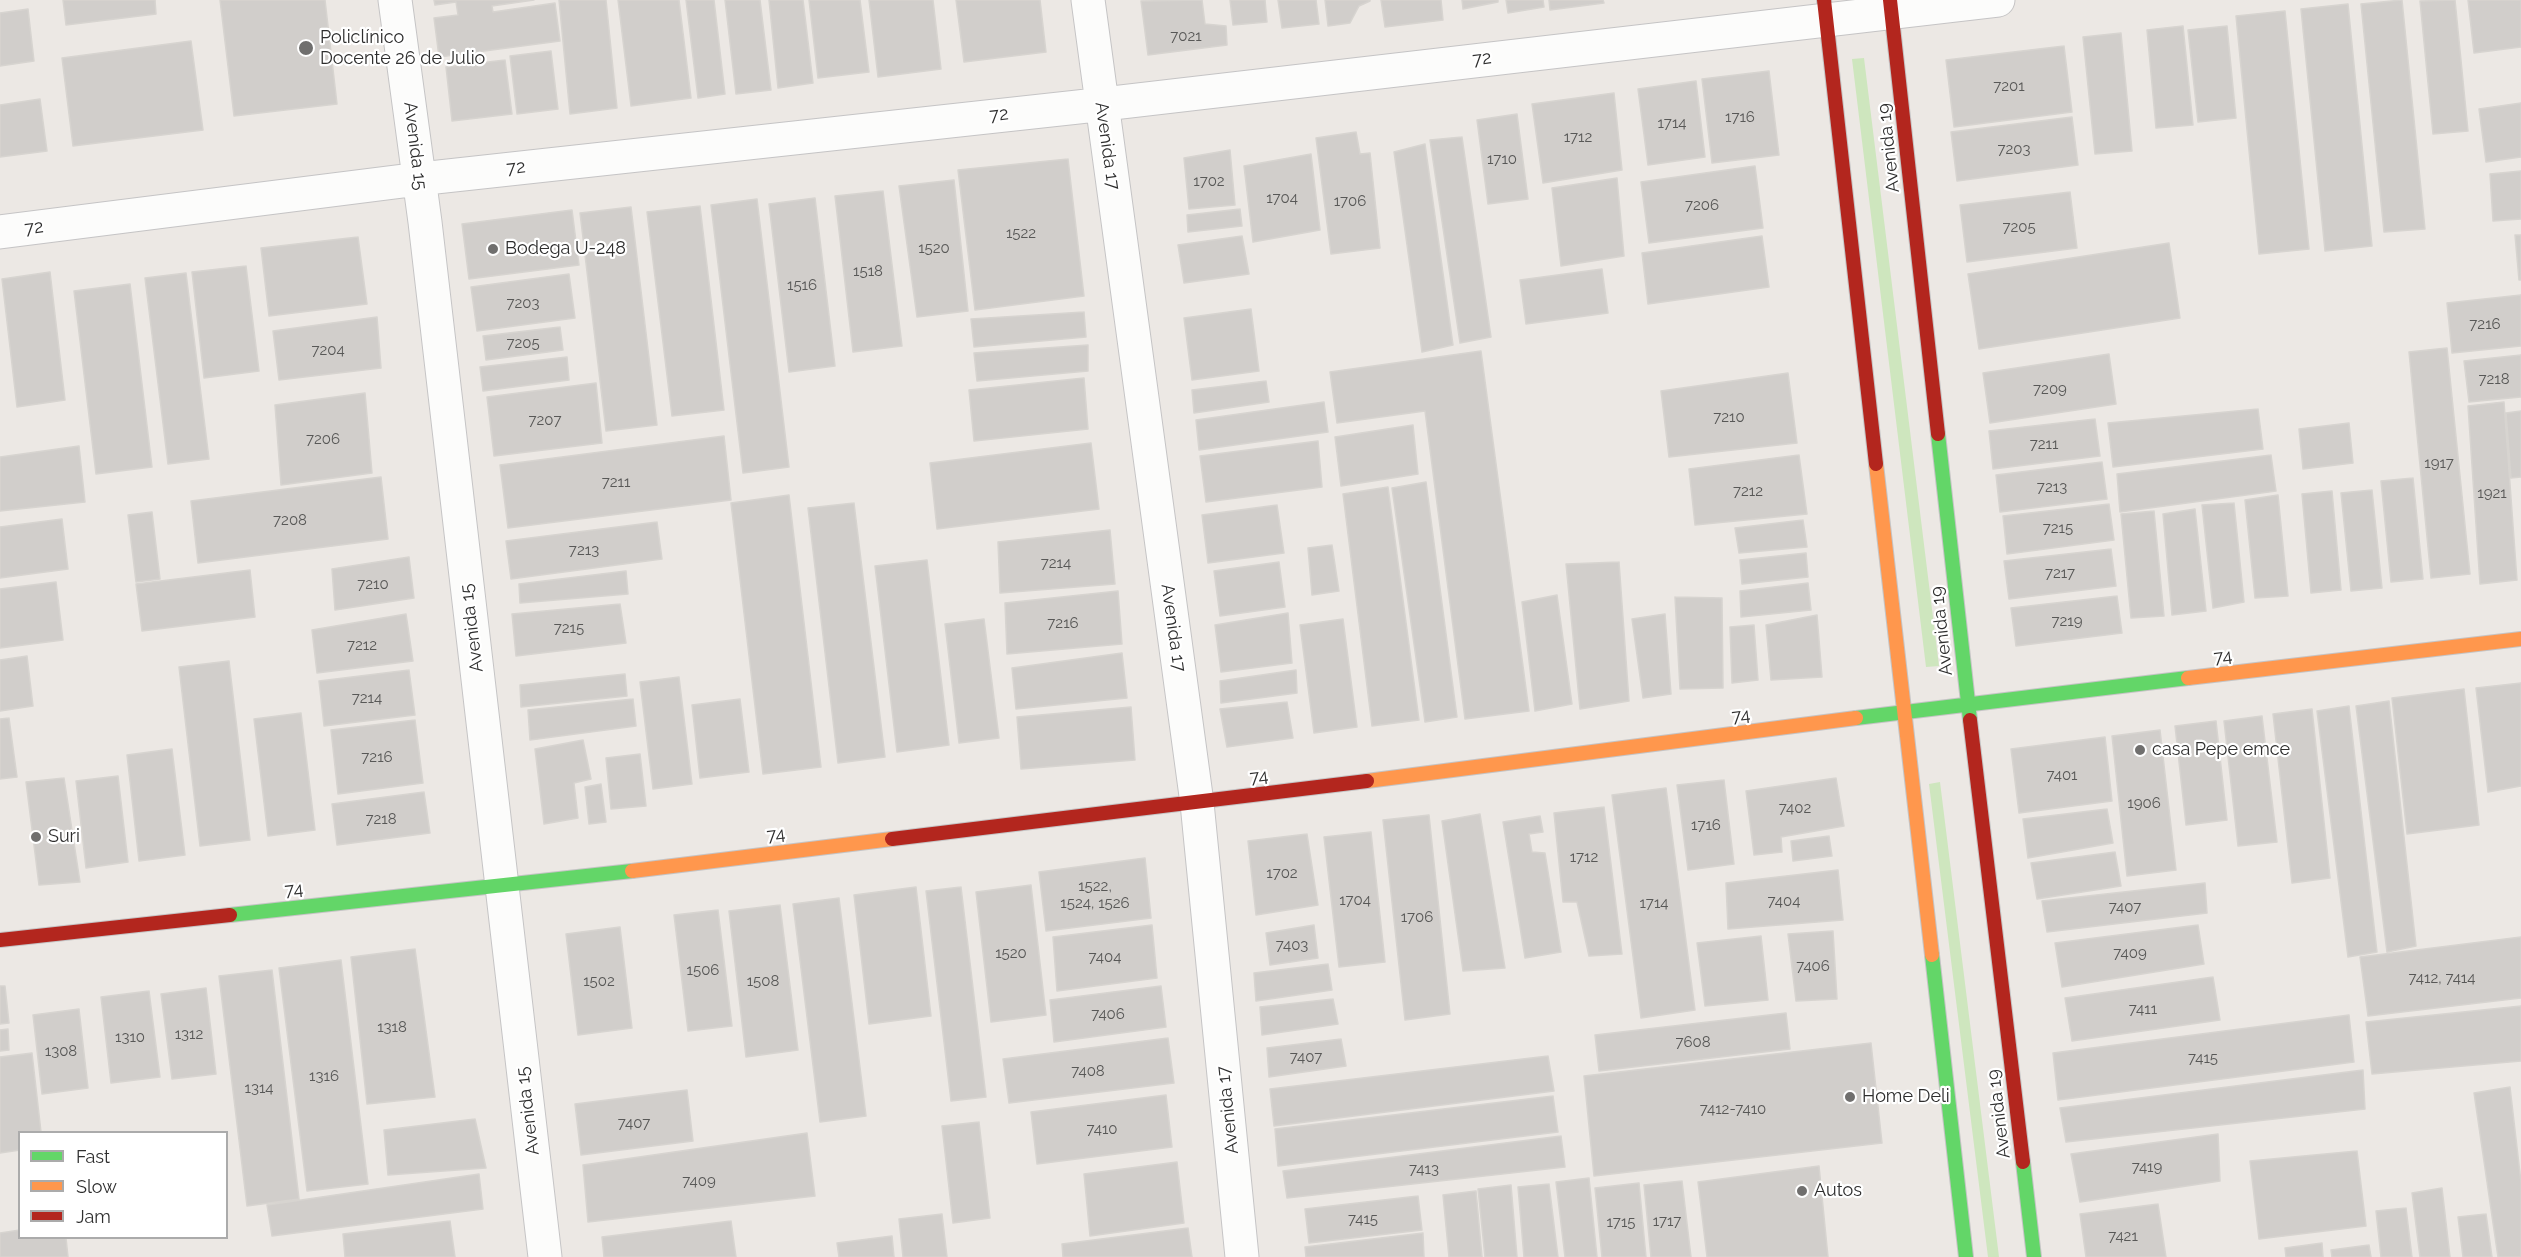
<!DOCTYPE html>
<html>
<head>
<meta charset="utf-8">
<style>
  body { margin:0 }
  #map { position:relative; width:2521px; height:1257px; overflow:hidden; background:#ece8e4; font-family:Raleway,sans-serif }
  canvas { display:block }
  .legend { position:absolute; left:18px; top:1131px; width:210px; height:108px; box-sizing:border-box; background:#fff; border:2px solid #ababab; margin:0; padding:8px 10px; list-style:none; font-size:18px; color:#2e2e2e }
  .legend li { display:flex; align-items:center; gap:12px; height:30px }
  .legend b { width:30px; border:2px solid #ababab }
</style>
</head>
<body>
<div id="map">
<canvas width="2521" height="1257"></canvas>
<ul class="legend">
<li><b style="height:8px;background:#63d668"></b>Fast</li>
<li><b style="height:8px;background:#ff974d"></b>Slow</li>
<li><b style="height:8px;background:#b3261e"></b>Jam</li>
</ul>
</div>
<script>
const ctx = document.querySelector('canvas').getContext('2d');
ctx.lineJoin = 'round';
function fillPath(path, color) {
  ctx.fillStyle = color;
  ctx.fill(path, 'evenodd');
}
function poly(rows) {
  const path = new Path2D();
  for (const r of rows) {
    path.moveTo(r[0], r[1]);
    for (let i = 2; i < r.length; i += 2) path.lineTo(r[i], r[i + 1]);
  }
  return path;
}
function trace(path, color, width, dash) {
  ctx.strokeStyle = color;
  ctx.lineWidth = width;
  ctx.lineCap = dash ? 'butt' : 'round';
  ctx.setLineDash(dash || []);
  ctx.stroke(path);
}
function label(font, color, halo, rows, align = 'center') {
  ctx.font = font + ' Raleway,sans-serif';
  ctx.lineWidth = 4.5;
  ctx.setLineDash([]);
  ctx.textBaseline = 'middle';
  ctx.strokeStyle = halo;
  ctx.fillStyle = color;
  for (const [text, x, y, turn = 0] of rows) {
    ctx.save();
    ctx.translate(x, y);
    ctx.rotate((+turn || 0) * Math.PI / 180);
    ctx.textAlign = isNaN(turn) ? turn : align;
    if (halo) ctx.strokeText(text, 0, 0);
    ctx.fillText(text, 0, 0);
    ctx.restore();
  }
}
fillPath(poly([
  [1864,58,1939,666,1926,667,1852,59],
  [1940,782,1999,1257,1988,1257,1929,784]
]), '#cee6be');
const building = poly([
  [63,0,155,0,156,14,66,25,63,0],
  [220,0,325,0,337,104,234,116,220,0],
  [434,0,534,0,492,6,493,12,555,3,560,41,439,57,434,18,458,15,456,2,435,5,434,0],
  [559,0,606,0,617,108,570,114,559,0],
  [618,0,679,0,691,98,631,106,618,0],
  [686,0,714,0,725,94,698,98,686,0],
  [725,0,760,0,771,90,736,94,725,0],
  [769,0,803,0,813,83,778,88,769,0],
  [809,0,860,0,869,72,818,78,809,0],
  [869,0,933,0,941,69,878,77,869,0],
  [956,0,1040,0,1046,52,964,62,956,0],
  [1202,0,1205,24,1226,26,1227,45,1148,55,1141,1,1202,0],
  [1230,0,1265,0,1267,22,1233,25,1230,0],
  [1278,0,1316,0,1319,24,1282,28,1278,0],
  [1325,0,1370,0,1370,1,1359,6,1350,23,1328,26,1325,0],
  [1381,0,1441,0,1443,20,1385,27,1381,0],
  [1462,0,1498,0,1498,2,1463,9,1462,0],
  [1506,0,1543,0,1544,7,1508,13,1506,0],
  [1549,0,1603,0,1604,3,1550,10,1549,0],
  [2402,0,2425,229,2384,232,2361,4,2402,0],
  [2455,0,2468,131,2433,134,2420,1,2455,0],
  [2468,0,2521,0,2521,47,2474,53,2468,0],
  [2348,4,2372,246,2325,251,2301,9,2348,4],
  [28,9,34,61,0,66,0,13,28,9],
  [2285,11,2309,249,2259,254,2236,16,2285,11],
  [2183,26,2193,125,2156,128,2147,30,2183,26],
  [2227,26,2236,118,2198,122,2188,30,2227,26],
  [2121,33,2132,151,2095,154,2083,37,2121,33],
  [191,41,203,130,73,146,62,58,191,41],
  [2064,46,2072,112,1954,127,1946,60,2064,46],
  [551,51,558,109,517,114,510,56,551,51],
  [505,60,512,114,452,121,446,67,505,60],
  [1769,71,1779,155,1712,163,1702,79,1769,71],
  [1696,81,1705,157,1648,165,1638,89,1696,81],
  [1614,93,1622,170,1543,183,1532,104,1614,93],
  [40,99,47,151,0,157,0,105,40,99],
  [2521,103,2521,157,2486,162,2479,109,2521,103],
  [1517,114,1528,199,1488,204,1477,120,1517,114],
  [2072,117,2078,165,1957,181,1951,132,2072,117],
  [1356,132,1360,154,1370,153,1380,248,1331,254,1316,138,1356,132],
  [1462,137,1491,337,1460,343,1430,140,1462,137],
  [1425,144,1453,345,1422,352,1394,152,1425,144],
  [1230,150,1235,205,1189,209,1184,158,1230,150],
  [1311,154,1320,230,1253,242,1244,166,1311,154],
  [1068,159,1084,296,975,310,958,170,1068,159],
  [1755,166,1763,228,1649,243,1641,182,1755,166],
  [2521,171,2521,219,2493,221,2490,174,2521,171],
  [1617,178,1624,256,1561,266,1552,188,1617,178],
  [954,180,968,311,917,317,899,186,954,180],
  [883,191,902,346,853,352,835,196,883,191],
  [2070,192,2077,248,1967,262,1960,205,2070,192],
  [815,198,835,366,789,372,769,204,815,198],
  [757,199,789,467,743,473,711,205,757,199],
  [700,206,724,410,672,416,647,212,700,206],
  [631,207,657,425,606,431,580,213,631,207],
  [1240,209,1242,226,1188,232,1187,215,1240,209],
  [572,210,579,265,469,279,462,224,572,210],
  [2515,235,2521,235,2521,280,2519,280,2515,235],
  [1242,236,1249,274,1184,283,1178,245,1242,236],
  [1762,236,1769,287,1648,304,1642,253,1762,236],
  [358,237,367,304,269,316,261,248,358,237],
  [2169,243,2180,318,1979,349,1968,274,2169,243],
  [246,266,259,371,204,378,192,272,246,266],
  [1602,269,1608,313,1526,324,1520,280,1602,269],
  [50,272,65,400,17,407,2,279,50,272],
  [186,273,209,459,168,464,145,278,186,273],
  [569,274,575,318,477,331,471,287,569,274],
  [130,284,152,467,96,474,74,291,130,284],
  [2521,295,2521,346,2452,353,2447,303,2521,295],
  [1251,309,1259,371,1192,380,1184,318,1251,309],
  [1084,312,1086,337,974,347,971,319,1084,312],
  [377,317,381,368,279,380,273,331,377,317],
  [560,327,563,350,486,360,483,336,560,327],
  [1088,345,1088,371,977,381,974,353,1088,345],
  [2447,348,2470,574,2431,578,2409,352,2447,348],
  [1481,351,1529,711,1465,719,1425,411,1337,423,1330,372,1481,351],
  [2109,354,2116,404,1990,423,1983,373,2109,354],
  [2521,355,2521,397,2469,402,2464,361,2521,355],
  [567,357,569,380,483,391,480,367,567,357],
  [1788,373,1797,443,1669,457,1661,391,1788,373],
  [1084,378,1088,429,974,441,969,390,1084,378],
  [1266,381,1269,402,1194,413,1192,390,1266,381],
  [596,383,602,443,494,456,487,397,596,383],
  [365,393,372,473,281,485,275,405,365,393],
  [1324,402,1328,432,1199,450,1196,420,1324,402],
  [2504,402,2517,580,2480,584,2468,406,2504,402],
  [2258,409,2263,449,2113,467,2108,423,2258,409],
  [2521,411,2521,477,2511,478,2506,413,2521,411],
  [2095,419,2100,456,1993,469,1989,431,2095,419],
  [2349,423,2353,463,2303,469,2299,429,2349,423],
  [1413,425,1418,474,1341,486,1335,437,1413,425],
  [724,436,731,500,508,528,500,465,724,436],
  [1318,441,1322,487,1206,502,1200,456,1318,441],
  [1091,443,1099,509,937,529,930,463,1091,443],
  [79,446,85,502,0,511,0,457,79,446],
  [1799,455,1807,514,1695,525,1689,469,1799,455],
  [2271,455,2276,491,2120,512,2117,474,2271,455],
  [2102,462,2107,499,2000,512,1996,475,2102,462],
  [381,477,388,539,198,563,191,501,381,477],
  [2413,478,2423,579,2391,582,2381,481,2413,478],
  [1426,482,1457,717,1425,722,1392,488,1426,482],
  [1388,487,1419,720,1372,726,1343,494,1388,487],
  [2372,490,2382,588,2351,591,2341,493,2372,490],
  [2332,491,2341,590,2311,593,2302,494,2332,491],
  [789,495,821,767,763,774,731,503,789,495],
  [2278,495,2288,596,2255,598,2245,500,2278,495],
  [854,503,885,757,838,763,808,508,854,503],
  [2234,503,2244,602,2213,608,2202,505,2234,503],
  [2109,504,2114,540,2007,554,2003,516,2109,504],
  [1277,505,1284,553,1208,563,1202,515,1277,505],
  [2195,509,2206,611,2172,615,2163,514,2195,509],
  [2154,511,2164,616,2131,618,2121,514,2154,511],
  [152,512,160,579,136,582,128,515,152,512],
  [62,519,68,569,0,578,0,527,62,519],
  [1803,520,1807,547,1739,553,1735,528,1803,520],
  [657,522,662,559,511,579,506,541,657,522],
  [1110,530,1115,584,1000,593,998,542,1110,530],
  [1332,545,1339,591,1312,595,1308,548,1332,545],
  [2111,549,2116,586,2009,599,2004,561,2111,549],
  [1806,553,1808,577,1742,584,1740,560,1806,553],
  [409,557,414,598,335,610,332,569,409,557],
  [927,560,949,745,897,752,875,566,927,560],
  [1279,562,1285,607,1220,616,1214,571,1279,562],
  [1619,562,1629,701,1580,709,1566,564,1619,562],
  [250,570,255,617,142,631,136,584,250,570],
  [626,571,628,594,520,603,519,584,626,571],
  [56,582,63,640,0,648,0,589,56,582],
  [1808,583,1811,610,1741,617,1740,591,1808,583],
  [1118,591,1122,644,1007,654,1005,603,1118,591],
  [1557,595,1572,704,1535,711,1522,602,1557,595],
  [2117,596,2122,633,2016,646,2011,608,2117,596],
  [1675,597,1722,598,1723,688,1680,689,1675,597],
  [620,604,626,643,516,656,512,614,620,604],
  [1288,613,1292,663,1221,672,1215,625,1288,613],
  [406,614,413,661,317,673,312,630,406,614],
  [1665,614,1671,694,1643,698,1632,619,1665,614],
  [1817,615,1822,677,1771,680,1766,625,1817,615],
  [984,619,999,738,959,743,945,624,984,619],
  [1343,619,1357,727,1314,733,1300,625,1343,619],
  [1754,625,1758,680,1732,683,1730,627,1754,625],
  [1122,653,1127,698,1016,709,1012,668,1122,653],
  [27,656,33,706,0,711,0,660,27,656],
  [229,661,250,840,200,846,179,667,229,661],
  [409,670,415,715,324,726,319,681,409,670],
  [1296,670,1297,693,1221,703,1220,681,1296,670],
  [625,674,627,696,521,707,520,685,625,674],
  [679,677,692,784,653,789,640,682,679,677],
  [2521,683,2521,786,2488,792,2476,688,2521,683],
  [2464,689,2479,825,2407,834,2392,698,2464,689],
  [633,699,636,726,530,740,528,710,633,699],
  [740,699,749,772,700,778,692,705,740,699],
  [2389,701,2416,946,2387,952,2356,706,2389,701],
  [1287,702,1293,738,1227,747,1220,709,1287,702],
  [2349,706,2377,952,2348,957,2317,711,2349,706],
  [1131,707,1135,760,1021,769,1017,717,1131,707],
  [2312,709,2330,878,2292,883,2273,714,2312,709],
  [301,713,315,830,268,836,254,719,301,713],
  [2262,716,2277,842,2238,846,2224,721,2262,716],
  [9,718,17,777,0,779,0,719,9,718],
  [415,720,423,783,338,794,331,730,415,720],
  [2216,721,2227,820,2186,825,2175,726,2216,721],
  [2160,730,2176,870,2127,876,2112,736,2160,730],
  [2105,737,2112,801,2019,813,2011,749,2105,737],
  [583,740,591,779,574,783,578,818,544,824,535,749,583,740],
  [172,749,185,855,139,861,127,755,172,749],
  [640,754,646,806,611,809,606,758,640,754],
  [118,776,128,862,86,868,76,781,118,776],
  [64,778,80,882,39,885,26,782,64,778],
  [1836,778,1844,826,1781,837,1782,852,1754,855,1746,791,1836,778],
  [1724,780,1734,864,1688,870,1677,785,1724,780],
  [601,784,606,822,589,824,585,787,601,784],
  [1666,788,1695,1010,1641,1018,1612,795,1666,788],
  [424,792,430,833,337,845,332,804,424,792],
  [1604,807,1622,954,1589,956,1577,902,1563,902,1554,813,1604,807],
  [2107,809,2113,843,2028,858,2023,819,2107,809],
  [1480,814,1505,968,1463,971,1442,821,1480,814],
  [1429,815,1450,1014,1405,1020,1383,820,1429,815],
  [1540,816,1543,832,1529,834,1532,852,1545,853,1561,952,1525,958,1503,822,1540,816],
  [1371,832,1385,962,1339,967,1324,837,1371,832],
  [1307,834,1318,905,1256,915,1248,841,1307,834],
  [1829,836,1832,856,1793,861,1791,841,1829,836],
  [2115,852,2121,886,2037,899,2031,863,2115,852],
  [1145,858,1151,918,1046,931,1039,872,1145,858],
  [1838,870,1843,920,1728,929,1726,883,1838,870],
  [2205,883,2207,913,2047,932,2042,901,2205,883],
  [1031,885,1046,1015,991,1022,976,892,1031,885],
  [916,887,931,1016,869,1024,854,895,916,887],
  [961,887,986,1097,951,1101,926,891,961,887],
  [839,898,866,1116,820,1122,793,904,839,898],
  [780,905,798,1050,746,1057,729,911,780,905],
  [718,910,732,1026,688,1031,674,915,718,910],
  [1152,925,1157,978,1057,991,1053,937,1152,925],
  [1314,925,1318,958,1270,965,1266,933,1314,925],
  [2198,925,2204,964,2062,987,2055,943,2198,925],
  [620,927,632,1028,578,1035,566,934,620,927],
  [1833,931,1837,999,1796,1001,1788,934,1833,931],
  [1761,936,1768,1000,1705,1006,1697,943,1761,936],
  [2521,937,2521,998,2368,1016,2360,957,2521,937],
  [415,949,435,1097,367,1104,351,957,415,949],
  [341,960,368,1184,307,1191,279,968,341,960],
  [1328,964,1332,990,1256,1001,1254,973,1328,964],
  [272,970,299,1199,247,1206,219,976,272,970],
  [2213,977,2220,1020,2072,1041,2065,998,2213,977],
  [0,986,5,986,9,1023,0,1024,0,986],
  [1161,986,1166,1027,1054,1042,1050,1000,1161,986],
  [206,988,216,1074,172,1079,161,994,206,988],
  [149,991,160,1077,111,1083,101,997,149,991],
  [1333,999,1338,1024,1262,1035,1260,1007,1333,999],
  [2521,1006,2521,1061,2372,1074,2366,1022,2521,1006],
  [79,1009,88,1088,42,1094,33,1015,79,1009],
  [1786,1013,1790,1049,1599,1071,1595,1035,1786,1013],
  [2349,1015,2354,1062,2058,1100,2053,1053,2349,1015],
  [8,1029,9,1050,0,1051,0,1030,8,1029],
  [1168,1038,1174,1083,1009,1103,1003,1059,1168,1038],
  [1341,1039,1346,1066,1269,1077,1267,1048,1341,1039],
  [1871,1043,1882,1143,1594,1176,1584,1076,1871,1043],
  [32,1053,41,1132,20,1132,20,1150,0,1153,0,1057,32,1053],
  [1548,1056,1554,1091,1274,1126,1270,1089,1548,1056],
  [2363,1070,2365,1109,2066,1142,2060,1108,2363,1070],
  [2510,1087,2521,1182,2521,1257,2498,1257,2474,1093,2510,1087],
  [687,1090,693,1141,581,1155,575,1104,687,1090],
  [1166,1095,1172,1147,1037,1164,1031,1112,1166,1095],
  [1553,1096,1558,1132,1278,1166,1275,1129,1553,1096],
  [475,1119,486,1168,388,1175,384,1130,475,1119],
  [979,1122,990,1218,953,1223,942,1126,979,1122],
  [807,1133,815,1196,588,1222,583,1165,807,1133],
  [2218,1134,2220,1181,2080,1202,2071,1154,2218,1134],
  [1561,1136,1565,1167,1287,1198,1283,1171,1561,1136],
  [2357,1151,2366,1226,2259,1239,2250,1161,2357,1151],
  [1177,1162,1184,1223,1090,1236,1084,1174,1177,1162],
  [1819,1166,1828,1257,1707,1257,1698,1182,1819,1166],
  [479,1174,483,1209,272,1236,267,1205,479,1174],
  [1589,1178,1597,1257,1565,1257,1556,1182,1589,1178],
  [1682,1181,1691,1257,1651,1257,1644,1185,1682,1181],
  [1639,1183,1646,1257,1602,1257,1595,1188,1639,1183],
  [1549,1184,1558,1257,1524,1257,1518,1187,1549,1184],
  [1511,1185,1517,1257,1485,1257,1478,1189,1511,1185],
  [2442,1188,2450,1257,2420,1257,2412,1193,2442,1188],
  [1476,1191,1482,1257,1449,1257,1443,1195,1476,1191],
  [1418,1196,1422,1230,1309,1243,1305,1209,1418,1196],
  [2158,1204,2166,1257,2086,1257,2080,1214,2158,1204],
  [2406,1208,2412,1257,2381,1257,2376,1211,2406,1208],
  [942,1214,947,1257,903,1257,899,1219,942,1214],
  [2486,1214,2492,1257,2463,1257,2458,1217,2486,1214],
  [450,1221,455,1257,345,1257,343,1234,450,1221],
  [731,1221,736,1257,604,1257,602,1237,731,1221],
  [1188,1228,1192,1257,1063,1257,1062,1244,1188,1228],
  [20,1230,20,1238,66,1238,68,1257,0,1257,0,1233,20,1230],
  [1423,1233,1424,1257,1306,1257,1305,1247,1423,1233],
  [892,1236,894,1257,839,1257,837,1243,892,1236],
  [2322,1243,2323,1257,2286,1257,2285,1248,2322,1243],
  [2369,1245,2371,1257,2332,1257,2331,1250,2369,1245]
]);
fillPath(building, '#d1cecb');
trace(building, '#d7d4d0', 1.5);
const street = poly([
  [395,0,425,222,545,1257],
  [1088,0,1197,803,1242,1257],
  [0,232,419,179,1078,107,1998,0]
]);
const fast = poly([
  [1938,434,1970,720],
  [1856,718,2188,678],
  [230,915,632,871],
  [1932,955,1966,1257],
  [2023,1162,2034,1257]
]);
const slow = poly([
  [1876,464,1932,955],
  [2188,678,2521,639],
  [1367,781,1856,718],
  [632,871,892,839]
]);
const jam = poly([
  [1824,0,1876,464],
  [1890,0,1938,434],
  [1970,720,2023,1162],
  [892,839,1367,781],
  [0,940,230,915]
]);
trace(street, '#c5c4c5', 35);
trace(fast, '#c5c4c5', 16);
trace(slow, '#c5c4c5', 16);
trace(jam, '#c5c4c5', 16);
trace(street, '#fcfcfb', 33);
trace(fast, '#63d668', 14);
trace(slow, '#ff974d', 14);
trace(jam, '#b3261e', 14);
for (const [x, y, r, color] of [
  [306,48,8,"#706f6e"],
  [493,249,6,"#706f6e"],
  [2140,750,6,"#706f6e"],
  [36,837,6,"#706f6e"],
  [1850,1097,6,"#706f6e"],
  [1802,1191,6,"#706f6e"]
]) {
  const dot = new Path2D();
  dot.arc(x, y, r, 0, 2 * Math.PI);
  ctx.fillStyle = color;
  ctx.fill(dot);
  trace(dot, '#fff', 2);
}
label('15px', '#585857', null, [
  ["7021",1186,36],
  ["7201",2009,86],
  ["1716",1740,117],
  ["1714",1672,123],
  ["1712",1578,137],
  ["7203",2014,149],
  ["1710",1502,159],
  ["1702",1209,181],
  ["1704",1282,198],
  ["1706",1350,201],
  ["7206",1702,205],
  ["7205",2019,227],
  ["1522",1021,233],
  ["1520",934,248],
  ["1518",868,271],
  ["1516",802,285],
  ["7203",523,303],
  ["7216",2485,324],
  ["7205",523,343],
  ["7204",328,350],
  ["7218",2494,379],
  ["7209",2050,389],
  ["7210",1729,417],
  ["7207",545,420],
  ["7206",323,439],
  ["7211",2044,444],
  ["1917",2439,463],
  ["7211",616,482],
  ["7213",2052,487],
  ["7212",1748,491],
  ["1921",2492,493],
  ["7208",290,520],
  ["7215",2058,528],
  ["7213",584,550],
  ["7214",1056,563],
  ["7217",2060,573],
  ["7210",373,584],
  ["7219",2067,621],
  ["7216",1063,623],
  ["7215",569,628],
  ["7212",362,645],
  ["7214",367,698],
  ["7216",377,757],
  ["7401",2062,775],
  ["1906",2144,803],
  ["7402",1795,808],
  ["7218",381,819],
  ["1716",1706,825],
  ["1712",1584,857],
  ["1702",1282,873],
  ["1522,",1095,886],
  ["1524, 1526",1095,903],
  ["1704",1355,900],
  ["7404",1784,901],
  ["1714",1654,903],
  ["7407",2125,907],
  ["1706",1417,917],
  ["7403",1292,945],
  ["1520",1011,953],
  ["7409",2130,953],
  ["7404",1105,957],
  ["7406",1813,966],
  ["1506",703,970],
  ["7412, 7414",2442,978],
  ["1502",599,981],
  ["1508",763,981],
  ["7411",2143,1009],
  ["7406",1108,1014],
  ["1318",392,1027],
  ["1312",189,1034],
  ["1310",130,1037],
  ["7608",1693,1042],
  ["1308",61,1051],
  ["7407",1306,1057],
  ["7415",2203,1058],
  ["7408",1088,1071],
  ["1316",324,1076],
  ["1314",259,1088],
  ["7412-7410",1733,1109],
  ["7407",634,1123],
  ["7410",1102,1129],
  ["7419",2147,1167],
  ["7413",1424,1169],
  ["7409",699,1181],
  ["7415",1363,1219],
  ["1717",1667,1221],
  ["1715",1621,1222],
  ["7421",2123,1236]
]);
label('18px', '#2e2e2e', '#fff', [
  ["Policlínico",320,38],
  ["Docente 26 de Julio",320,59],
  ["Bodega U-248",505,249],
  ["casa Pepe emce",2152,750],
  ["Suri",48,837],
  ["Home Deli",1862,1097],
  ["Autos",1814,1191]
], 'left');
label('18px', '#2e2e2e', '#fff', [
  ["72",1482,59,-7],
  ["72",999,115,-6],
  ["Avenida 15",415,146,83],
  ["Avenida 17",1107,146,82],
  ["Avenida 19",1889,148,-96],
  ["72",516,168,-6],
  ["72",34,228,-7],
  ["Avenida 15",472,628,-97],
  ["Avenida 17",1173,628,82],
  ["Avenida 19",1942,631,-96],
  ["74",2223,657,-7],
  ["74",1741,716,-7],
  ["74",1259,777,-7],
  ["74",776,835,-7],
  ["74",294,890,-6],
  ["Avenida 17",1228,1110,-96],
  ["Avenida 15",528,1111,-97],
  ["Avenida 19",1999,1114,-97]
]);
</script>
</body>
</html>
